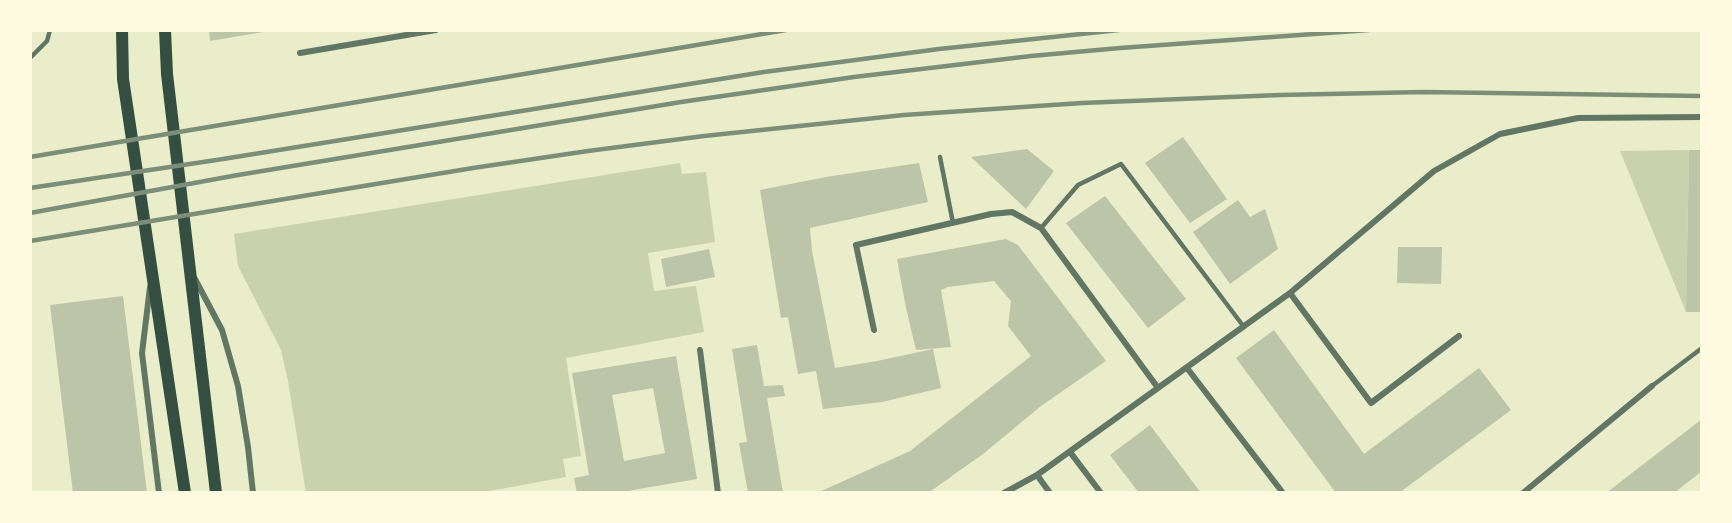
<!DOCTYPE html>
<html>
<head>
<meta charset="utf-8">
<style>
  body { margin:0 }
  #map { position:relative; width:1732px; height:523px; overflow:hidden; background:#e9edc9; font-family:Lato,sans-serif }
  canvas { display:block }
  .frame { position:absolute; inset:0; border:32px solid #fefae0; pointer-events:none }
</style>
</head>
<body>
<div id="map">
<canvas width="1732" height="523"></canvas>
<div class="frame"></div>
</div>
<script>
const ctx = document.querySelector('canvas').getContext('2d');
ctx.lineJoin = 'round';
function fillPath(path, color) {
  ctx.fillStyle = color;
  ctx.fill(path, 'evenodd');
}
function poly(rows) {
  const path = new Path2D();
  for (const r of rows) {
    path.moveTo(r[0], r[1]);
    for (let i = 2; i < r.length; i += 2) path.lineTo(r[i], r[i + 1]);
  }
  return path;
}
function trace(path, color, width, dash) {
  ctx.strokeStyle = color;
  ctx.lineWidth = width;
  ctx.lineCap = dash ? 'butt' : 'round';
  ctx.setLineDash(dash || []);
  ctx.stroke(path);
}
fillPath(poly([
  [1689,150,1686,312,1620,151],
  [680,163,682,174,706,172,715,242,648,253,654,291,696,286,704,332,566,358,581,456,563,459,566,477,479,493,306,493,288,381,281,350,238,266,234,234]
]), '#cad2ad');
fillPath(poly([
  [209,30,269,30,269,31,210,41],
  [1183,137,1227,199,1190,223,1145,163],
  [1027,149,1054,171,1026,209,971,157],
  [1689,150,1702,150,1702,312,1686,312],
  [919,163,928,202,810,228,812,251,835,368,877,361,933,349,941,388,882,402,823,409,816,371,798,374,788,317,781,318,760,190,826,177],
  [1105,196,1186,299,1148,328,1066,223],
  [1238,200,1250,217,1265,209,1278,249,1230,284,1193,232],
  [1006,239,1018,245,1106,361,1041,406,983,454,928,493,817,493,910,451,1031,356,1008,326,1011,301,994,281,948,287,941,290,951,347,916,350,906,308,897,259],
  [1398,247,1442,247,1441,284,1397,283],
  [709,249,715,277,666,287,661,259],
  [123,296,147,493,73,493,50,305],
  [1274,330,1364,454,1479,368,1511,410,1399,493,1336,493,1236,358],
  [757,345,764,386,783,385,785,396,767,398,783,493,748,493,739,443,747,442,732,349],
  [676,356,697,479,616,493,577,493,574,478,589,475,572,373],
  [653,388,665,453,624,461,612,395],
  [1702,419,1702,471,1674,493,1606,493],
  [1150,425,1201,493,1139,493,1110,455]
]), '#bcc5a7');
trace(poly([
  [30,58,47,41,50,30],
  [940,157,953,223],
  [1041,228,1078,185,1121,164,1244,327],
  [1652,386,1702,348]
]), '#617663', 4.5);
trace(poly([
  [300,53,436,30],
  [195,279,222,330,238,386,248,447,253,493],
  [150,287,142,353,159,493],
  [1290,293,1371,403,1459,336],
  [874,330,856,245,991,214,1012,212,1041,228,1158,388],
  [700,350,718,493],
  [1187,368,1283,493],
  [1070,452,1101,493],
  [1037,475,1050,493],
  [1004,493,1037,475,1290,293,1434,171,1500,134,1578,118,1702,117],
  [1523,493,1652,386]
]), '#617663', 6);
trace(poly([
  [122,30,123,79,185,493],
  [165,30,167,74,216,493]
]), '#344e41', 12);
trace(poly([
  [30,157,786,30],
  [30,188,223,159,764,72,939,49,1119,30],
  [30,213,238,175,681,102,854,77,1031,56,1120,48,1369,30],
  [30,241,473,168,588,151,704,136,904,115,1082,103,1280,95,1424,92,1702,96]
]), '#7c8e77', 4.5);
</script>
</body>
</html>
